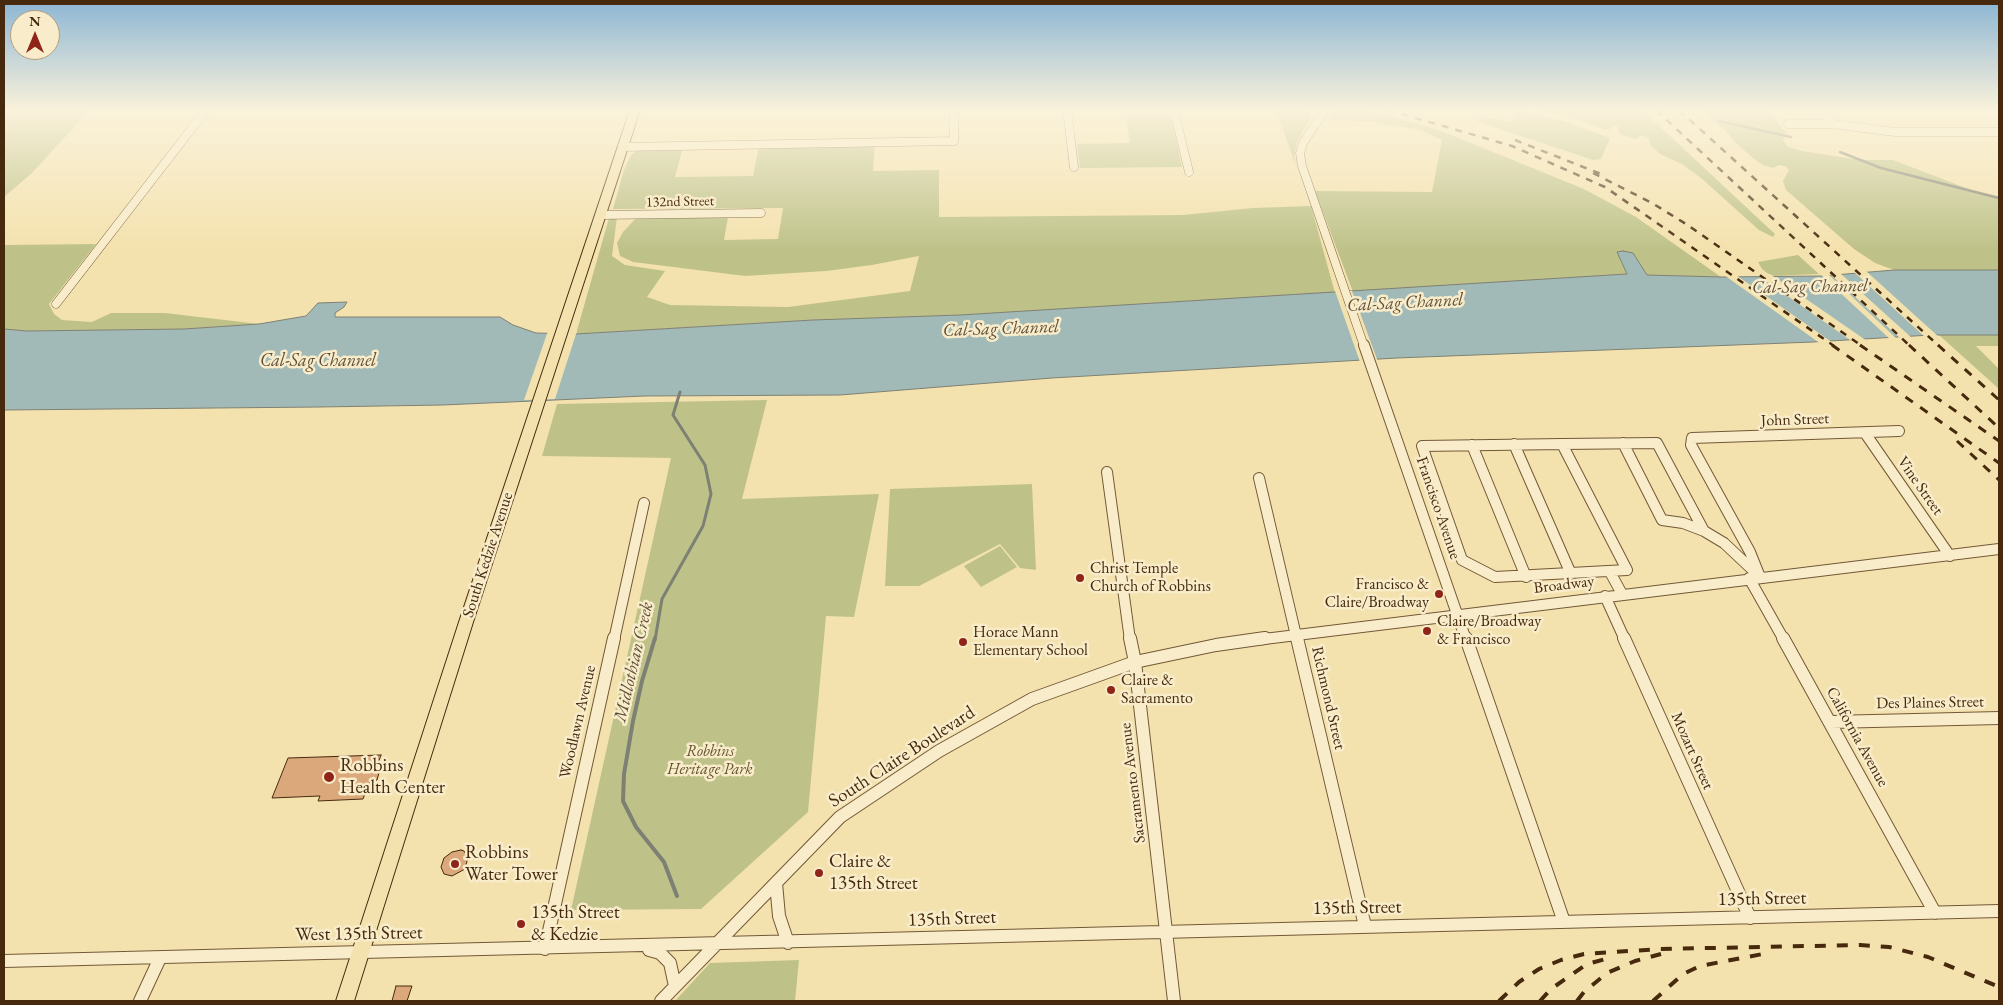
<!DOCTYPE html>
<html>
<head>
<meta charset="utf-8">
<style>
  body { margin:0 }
  #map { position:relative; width:2003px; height:1005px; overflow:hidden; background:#f4e2ae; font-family:"EB Garamond",serif }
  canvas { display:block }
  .frame { position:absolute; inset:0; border:5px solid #472a0e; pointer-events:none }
  .north { position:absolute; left:10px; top:10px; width:50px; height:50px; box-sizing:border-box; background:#f8ecca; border:1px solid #b19e7f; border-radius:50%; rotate:0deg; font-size:14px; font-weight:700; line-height:20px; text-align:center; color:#472a0e }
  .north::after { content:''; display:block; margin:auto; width:18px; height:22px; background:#8f2418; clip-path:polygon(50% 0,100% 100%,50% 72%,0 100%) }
</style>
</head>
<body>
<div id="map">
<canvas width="2003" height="1005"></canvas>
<div class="frame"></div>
<div class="north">N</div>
</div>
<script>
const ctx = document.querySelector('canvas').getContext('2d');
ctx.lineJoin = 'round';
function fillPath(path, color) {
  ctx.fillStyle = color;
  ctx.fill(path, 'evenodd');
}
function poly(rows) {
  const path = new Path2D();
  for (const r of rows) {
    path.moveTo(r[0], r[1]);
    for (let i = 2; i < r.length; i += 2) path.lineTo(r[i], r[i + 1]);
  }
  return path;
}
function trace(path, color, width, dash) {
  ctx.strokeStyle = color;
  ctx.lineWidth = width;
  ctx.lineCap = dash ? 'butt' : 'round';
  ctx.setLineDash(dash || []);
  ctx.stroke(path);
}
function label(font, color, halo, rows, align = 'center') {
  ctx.font = font + ' "EB Garamond",serif';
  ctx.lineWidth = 5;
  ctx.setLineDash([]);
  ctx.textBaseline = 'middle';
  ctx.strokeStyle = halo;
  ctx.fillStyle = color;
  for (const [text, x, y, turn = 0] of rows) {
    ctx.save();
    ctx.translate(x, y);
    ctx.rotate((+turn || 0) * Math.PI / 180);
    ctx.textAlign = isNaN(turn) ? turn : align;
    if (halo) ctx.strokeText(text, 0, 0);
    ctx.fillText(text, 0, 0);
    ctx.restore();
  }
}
fillPath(poly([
  [4,110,87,110,88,112,32,173,4,197],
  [1276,110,1309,110,1312,114,1297,142,1294,156,1296,166],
  [1335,110,1370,110,1439,130,1584,189,1636,217,1721,277,1647,275,1633,253,1617,252,1627,274,1353,292,1315,191,1432,192,1442,140,1421,130,1372,122,1327,119],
  [1534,110,1642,110,1775,234,1773,237,1759,230,1701,178,1682,164,1660,154,1650,145,1649,138,1642,135,1635,139,1620,134,1618,127,1613,125,1612,128,1606,130,1570,117],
  [1701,110,1768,110,1787,134,1783,140,1788,147,1802,151,1860,160,1893,160,1979,193,1999,198,1999,270,1894,270,1875,263,1854,249,1786,190,1783,181,1789,170,1785,166,1779,165,1773,168,1763,165,1753,158,1734,141,1726,131],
  [1520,111,1563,121,1610,138,1601,159,1593,160,1476,121,1480,116,1511,122,1516,112],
  [1171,115,1182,167,1080,168,1077,144,1130,143,1126,116],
  [875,139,873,171,939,170,939,217,1183,215,1253,208,1311,206,1335,293,960,315,813,320,576,334,609,218,617,217,612,256,625,265,665,271,647,297,670,305,788,307,910,291,919,256,872,265,826,271,745,276,633,262,620,256,617,243,623,232,637,217,728,217,724,240,778,239,783,208,613,209,624,170,631,155,638,150,683,147,675,177,753,176,760,141],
  [96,244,49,304,54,314,62,320,92,322,111,313,165,313,259,324,184,329,27,331,4,329,4,245],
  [1798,255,1819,274,1771,276,1762,269,1758,262],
  [1939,335,1999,335,1999,346,1976,346,1999,369,1999,389],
  [767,400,742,499,879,494,854,617,826,616,808,812,701,909,571,910,671,458,542,456,557,404],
  [1032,484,1036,570,1020,568,1000,544,919,586,885,586,890,489],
  [1000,546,1017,567,981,587,964,566],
  [799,960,795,1001,675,1001,710,963]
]), '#bec289');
const water = poly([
  [1623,251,1633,253,1647,275,1721,277,1822,276,1894,270,1999,270,1999,335,1931,335,1813,342,1397,358,1052,378,840,395,644,396,443,405,320,407,4,410,4,329,27,331,184,329,259,324,306,316,318,303,347,302,344,307,335,313,335,317,500,317,513,325,536,333,576,334,813,320,960,315,1627,274,1617,252,1623,251]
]);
fillPath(water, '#a2bab7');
trace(water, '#7e8073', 1);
fillPath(poly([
  [1866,271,1940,338,1926,338,1854,272],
  [1827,273,1898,340,1891,340,1820,274],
  [1829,273,1840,273,1913,339,1901,339],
  [1756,274,1770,274,1867,341,1853,342],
  [1724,275,1736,275,1833,343,1821,344],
  [1335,291,1352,291,1378,362,1360,362],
  [548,331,577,331,555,399,524,400]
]), '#f4e2ae');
trace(poly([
  [1719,121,1791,137],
  [1840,152,1881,168,1999,198]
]), '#7e8073', 2.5);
trace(poly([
  [655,640,662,599,703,526,711,494,705,465,673,415,680,392]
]), '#7e8073', 3);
trace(poly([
  [655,638,642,681,633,721,624,774,623,801,636,827,664,862,677,896]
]), '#7e8073', 4);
const building = poly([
  [381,755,377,766,379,773,377,780,370,781,363,799,318,801,320,796,272,798,288,758,381,755],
  [461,850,464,851,468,857,465,869,452,876,444,874,441,867,444,858,452,852,461,850],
  [396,986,412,986,407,1001,392,1001,396,986]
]);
fillPath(building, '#daa87a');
trace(building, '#472a0e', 1);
const minorFar2 = poly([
  [1067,110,1074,167],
  [1174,110,1189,172],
  [1325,110,1303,143,1300,153,1302,166,1364,346],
  [1820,110,1833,124],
  [1788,124,1833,124,1895,132,1999,132],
  [622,147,954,141,954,110],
  [600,215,761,213],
  [56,304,206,110]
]);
const minorFar1 = poly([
  [1364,345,1466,640],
  [1865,433,1950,556],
  [1623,443,1662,520,1683,523,1704,531,1724,543,1757,574],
  [1514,444,1571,574],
  [1562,444,1627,570,1495,577,1462,560,1422,446,1562,444],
  [1562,444,1657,443,1704,531],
  [1472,445,1526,577],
  [1107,472,1130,640],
  [1259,478,1297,640],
  [1610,572,1622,594],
  [1760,577,1750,552,1691,445,1692,438,1899,431],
  [1749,578,1784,640],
  [1605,596,1625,640],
  [614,640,644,503],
  [1256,640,1999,549]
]);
const minor = poly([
  [1130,638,1135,662,1174,1001],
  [1297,638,1365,926],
  [1466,638,1564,922],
  [1624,638,1750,918],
  [1783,638,1935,913],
  [1831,722,1999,718],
  [776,883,779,916,788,943],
  [545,949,614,638],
  [649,950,660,953,670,963,675,986],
  [4,961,1999,911],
  [140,1001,160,958],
  [661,1001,840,817,939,751,1032,699,1135,662,1216,645,1265,638]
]);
const major = poly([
  [630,110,640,110,474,619,354,1001,336,1001,460,619,630,110]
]);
trace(minorFar2, '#725836', 9);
trace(minorFar1, '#725836', 12);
trace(minor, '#725836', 14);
trace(major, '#472a0e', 2);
trace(minorFar2, '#f8ecca', 8);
trace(minorFar1, '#f8ecca', 10);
trace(minor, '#f8ecca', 12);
fillPath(major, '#f4e2ae');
trace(poly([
  [1388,110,1512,146,1605,187,1834,346],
  [1656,110,1910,346],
  [1679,110,1939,346],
  [1515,140,1601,174],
  [1593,173,1652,203,1686,224,1862,346]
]), '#472a0e', 2.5, [7, 7]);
trace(poly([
  [1832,345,1999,463],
  [1860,345,1999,441],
  [1909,345,1999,428],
  [1938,345,1999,400],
  [1957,441,1999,480]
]), '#472a0e', 3, [9, 9]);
trace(poly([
  [1499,1001,1519,982,1539,969,1561,960,1584,954,1660,949,1860,945,1889,947,1928,957,1999,987],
  [1540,1001,1551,989,1587,964,1613,957],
  [1577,1001,1584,992,1607,973,1635,961,1661,954],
  [1653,1001,1683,974,1700,966,1768,953]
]), '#472a0e', 4, [11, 11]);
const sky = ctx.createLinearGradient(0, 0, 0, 250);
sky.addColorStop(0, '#8cb6d4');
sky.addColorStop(0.44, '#faf2db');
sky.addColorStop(1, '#faf2db00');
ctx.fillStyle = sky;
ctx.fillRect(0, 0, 2003, 250);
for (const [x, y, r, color] of [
  [1080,578,5,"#8f2418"],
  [1439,594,5,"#8f2418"],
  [1427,631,5,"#8f2418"],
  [963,642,5,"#8f2418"],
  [1111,690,5,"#8f2418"],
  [329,777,6,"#8f2418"],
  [455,864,5,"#8f2418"],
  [819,873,5,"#8f2418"],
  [521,924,5,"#8f2418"]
]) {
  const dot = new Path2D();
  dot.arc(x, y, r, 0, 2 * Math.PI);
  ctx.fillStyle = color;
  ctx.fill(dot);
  trace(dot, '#f8ecca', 2);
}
label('14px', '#472a0e', '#f8ecca', [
  ["132nd Street",680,202,-1]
]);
label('16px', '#472a0e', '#f8ecca', [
  ["John Street",1795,420,-2],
  ["Vine Street",1920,486,55],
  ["Francisco Avenue",1438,508,71],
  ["South Kedzie Avenue",488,555,-72],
  ["Broadway",1564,585,-7],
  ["Richmond Street",1328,698,77],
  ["Des Plaines Street",1930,703,-1],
  ["Woodlawn Avenue",578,722,-77],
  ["California Avenue",1857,737,61],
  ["Mozart Street",1692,751,66],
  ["Sacramento Avenue",1133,783,-97]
]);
label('16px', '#472a0e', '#f8ecca', [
  ["Christ Temple",1090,569],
  ["Church of Robbins",1090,587],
  ["Francisco &",1429,585,"right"],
  ["Claire/Broadway",1429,603,"right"],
  ["Claire/Broadway",1437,622],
  ["& Francisco",1437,640],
  ["Horace Mann",973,633],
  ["Elementary School",973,651],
  ["Claire &",1121,681],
  ["Sacramento",1121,699]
], 'left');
label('italic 16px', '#65502d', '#f8ecca', [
  ["Robbins",710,752],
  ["Heritage Park",710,770]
]);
label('italic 18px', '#5e4e38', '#f8ecca', [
  ["Cal-Sag Channel",1810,287,-1],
  ["Cal-Sag Channel",1405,303,-3],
  ["Cal-Sag Channel",1001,329,-2],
  ["Cal-Sag Channel",318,361],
  ["Midlothian Creek",634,662,-77]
]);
label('19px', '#472a0e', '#f8ecca', [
  ["South Claire Boulevard",902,757,-33],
  ["135th Street",1762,899,-1],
  ["135th Street",1357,908,-1],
  ["135th Street",952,919,-2],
  ["West 135th Street",359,934,-1]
]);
label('19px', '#472a0e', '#f8ecca', [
  ["Robbins",340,766],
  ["Health Center",340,788],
  ["Robbins",465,853],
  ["Water Tower",465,875],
  ["Claire &",829,862],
  ["135th Street",829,884],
  ["135th Street",531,913],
  ["& Kedzie",531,935]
], 'left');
</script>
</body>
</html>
